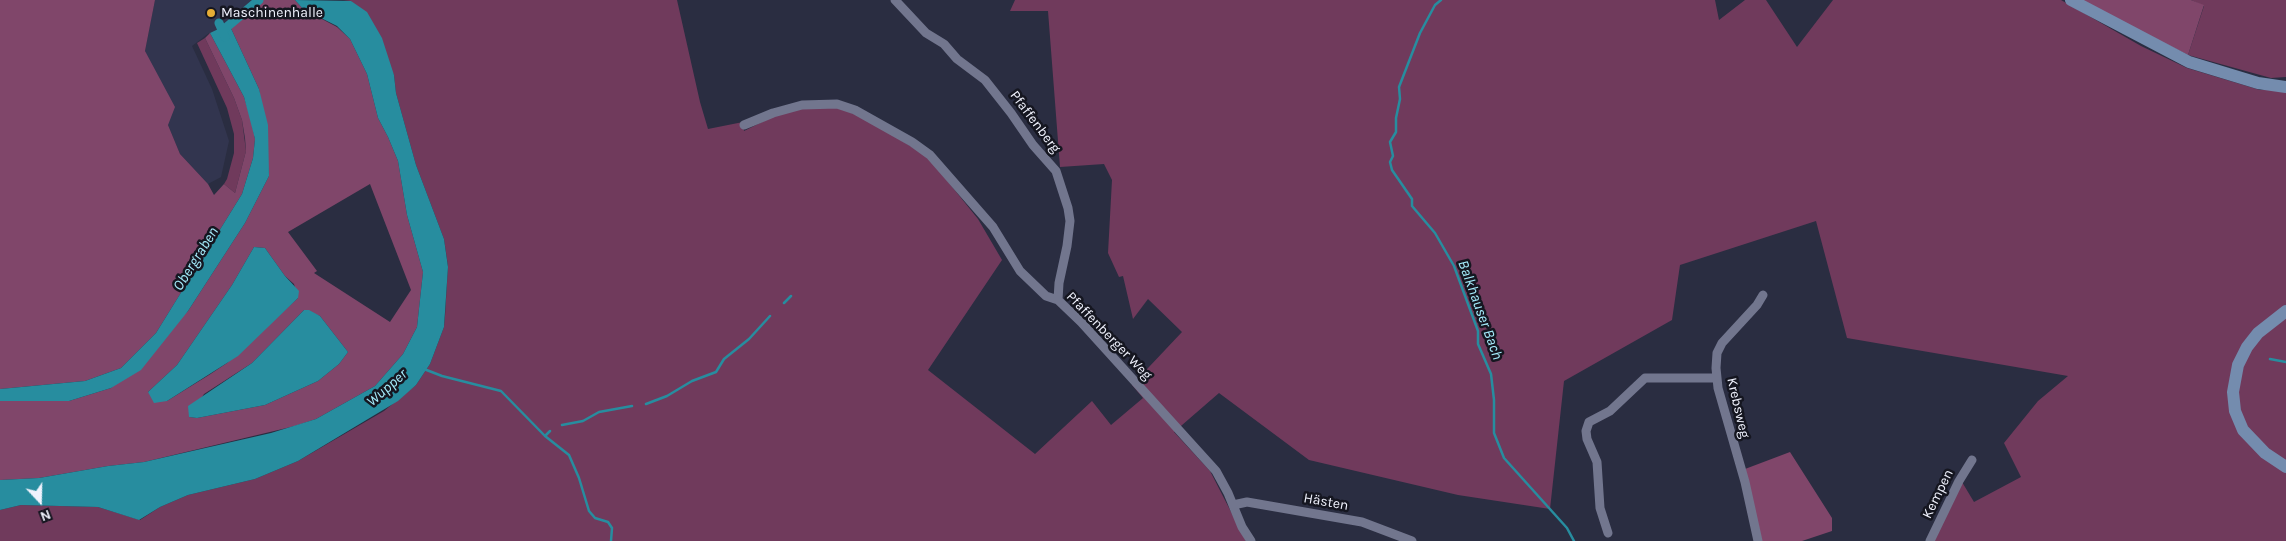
<!DOCTYPE html>
<html>
<head>
<meta charset="utf-8">
<style>
  body { margin:0 }
  #map { position:relative; width:2286px; height:541px; overflow:hidden; background:#2a2d41; font-family:Karla,sans-serif }
  canvas { display:block }
  .north { position:absolute; left:15px; top:476px; width:50px; height:50px; -webkit-text-stroke:4px #151620; paint-order:stroke; rotate:159deg; font-size:14px; font-weight:700; line-height:20px; text-align:center; color:#f0f2fd }
  .north::after { content:''; display:block; margin:auto; width:18px; height:22px; background:#f0f2fd; clip-path:polygon(50% 0,100% 100%,50% 72%,0 100%) }
</style>
</head>
<body>
<div id="map">
<canvas width="2286" height="541"></canvas>
<div class="north">N</div>
</div>
<script>
const ctx = document.querySelector('canvas').getContext('2d');
ctx.lineJoin = 'round';
function fillPath(path, color) {
  ctx.fillStyle = color;
  ctx.fill(path, 'evenodd');
}
function poly(rows) {
  const path = new Path2D();
  for (const r of rows) {
    path.moveTo(r[0], r[1]);
    for (let i = 2; i < r.length; i += 2) path.lineTo(r[i], r[i + 1]);
  }
  return path;
}
function trace(path, color, width, dash) {
  ctx.strokeStyle = color;
  ctx.lineWidth = width;
  ctx.lineCap = dash ? 'butt' : 'round';
  ctx.setLineDash(dash || []);
  ctx.stroke(path);
}
function label(font, color, halo, rows, align = 'center') {
  ctx.font = font + ' Karla,sans-serif';
  ctx.lineWidth = 5;
  ctx.setLineDash([]);
  ctx.textBaseline = 'middle';
  ctx.strokeStyle = halo;
  ctx.fillStyle = color;
  for (const [text, x, y, turn = 0] of rows) {
    ctx.save();
    ctx.translate(x, y);
    ctx.rotate((+turn || 0) * Math.PI / 180);
    ctx.textAlign = isNaN(turn) ? turn : align;
    if (halo) ctx.strokeText(text, 0, 0);
    ctx.fillText(text, 0, 0);
    ctx.restore();
  }
}
fillPath(poly([
  [155,0,255,0,259,6,210,35,209,33,192,46,212,89,229,141,221,177,208,184,180,154,168,125,145,51]
]), '#32354f');
fillPath(poly([
  [343,0,677,0,700,102,708,129,743,122,744,131,774,116,805,107,838,107,872,122,928,157,978,219,1002,260,928,370,1035,454,1092,401,1111,425,1143,398,1132,385,1182,332,1148,299,1133,319,1123,276,1119,277,1108,253,1112,180,1104,164,1060,167,1048,11,1010,11,1015,0,1715,0,1719,20,1745,0,1766,0,1797,47,1833,0,2061,0,2141,46,2187,68,2260,90,2286,90,2286,541,1934,541,1962,482,1974,502,2021,477,2004,443,2038,401,2068,376,1847,338,1816,221,1680,265,1672,320,1564,381,1550,509,1458,495,1309,460,1219,393,1174,432,1210,471,1246,541,0,541,0,510,21,505,98,507,140,520,160,507,188,495,255,479,298,461,384,411,416,385,430,364,444,327,445,316,448,266,444,239,416,165,396,93,394,75,351,1],
  [2191,0,2286,0,2286,77,2271,78,2188,55,2204,6],
  [205,38,234,98,242,120,246,151,235,193,224,184,227,179,234,153,234,134,227,108,197,43]
]), '#703a5c');
fillPath(poly([
  [0,0,155,0,145,51,175,107,168,125,180,154,208,184,214,195,224,184,235,193,246,151,245,138,242,120,234,98,205,38,210,33,244,97,251,119,255,139,253,158,242,194,182,291,156,333,121,368,85,381,0,389],
  [255,0,295,0,303,9,337,27,350,39,367,74,378,118,388,137,398,161,407,215,423,272,417,327,403,354,375,386,316,419,295,426,144,462,108,466,39,478,0,480,0,401,69,401,111,388,188,311,245,223,269,176,259,89,229,24,258,6],
  [370,184,411,290,390,322,314,273,317,271,288,232],
  [254,247,265,248,285,276,294,284,298,298,227,363,209,375,167,401,148,392,177,365,232,285],
  [304,310,320,316,348,352,339,364,318,381,265,405,197,418,189,417,204,394,252,363],
  [2079,0,2191,0,2204,5,2188,55],
  [1790,452,1832,518,1832,531,1802,541,1762,541,1745,469]
]), '#80466a');
fillPath(poly([
  [295,0,351,1,367,12,382,38,394,75,396,93,416,165,444,239,448,267,444,327,430,364,416,385,398,401,298,461,255,479,188,495,160,507,139,520,98,507,21,505,0,510,0,480,39,478,108,466,144,462,271,433,316,419,375,386,403,354,417,327,423,272,407,215,398,161,388,137,378,118,367,74,350,39,337,26,303,9],
  [229,24,259,89,268,125,269,176,245,223,188,311,141,370,111,388,69,401,0,401,0,389,85,381,121,368,156,333,242,194,253,158,255,139,244,97,210,33],
  [254,247,265,248,285,276,299,291,298,298,238,356,167,401,154,403,148,392,177,365,232,285],
  [304,310,309,310,320,316,348,352,339,364,318,381,265,405,197,418,189,417,188,406,252,363]
]), '#278d9f');
trace(poly([
  [1441,0,1435,5,1420,33,1399,87,1400,99,1396,118,1396,132,1390,142,1393,156,1390,162,1392,170,1412,199,1412,206,1435,233,1454,266,1478,331,1478,344,1491,374,1494,400,1494,433,1504,458,1567,528,1574,541],
  [784,303,791,296],
  [2270,359,2286,362],
  [424,369,442,376,501,391,545,436,569,455,579,478,589,511,595,518,608,522,612,528,611,541],
  [646,404,667,396,692,381,716,372,724,359,749,339,770,316],
  [562,425,583,421,599,412,632,406],
  [545,436,550,431]
]), '#278d9f', 2.5);
trace(poly([
  [219,23,225,37],
  [222,31,259,0]
]), '#278d9f', 9);
trace(poly([
  [895,0,926,33,944,44,957,59,985,80,1011,113,1033,145,1056,171,1068,208,1070,221,1067,246,1059,283,1058,300],
  [744,125,773,113,802,105,837,104,855,110,912,142,930,155,993,227,1020,271,1046,296,1058,300,1081,322,1216,471,1228,493,1242,527,1251,541],
  [1233,505,1247,502,1362,522,1412,541],
  [1608,533,1600,508,1597,462,1587,439,1586,431,1589,422,1610,411,1645,378,1716,378],
  [1758,541,1745,482,1718,388,1716,368,1717,353,1722,343,1757,305,1763,295],
  [1930,541,1959,481,1972,460]
]), '#72768e', 9);
trace(poly([
  [2071,0,2189,62,2258,83,2286,87],
  [2286,311,2258,333,2247,347,2238,365,2233,392,2235,411,2243,430,2265,453,2286,467]
]), '#748cae', 12);
for (const [x, y, r, color] of [
  [211,13,5,"#e6ad36"]
]) {
  const dot = new Path2D();
  dot.arc(x, y, r, 0, 2 * Math.PI);
  ctx.fillStyle = color;
  ctx.fill(dot);
  trace(dot, '#151620', 2);
}
label('14px', '#f0f2fd', '#151620', [
  ["Maschinenhalle",221,13]
], 'left');
label('14px', '#f0f2fd', '#151620', [
  ["Pfaffenberg",1035,122,53],
  ["Pfaffenberger Weg",1109,336,46],
  ["Krebsweg",1738,408,77],
  ["Kempen",1938,494,-64],
  ["Hästen",1326,502,10]
]);
label('italic 15px', '#a5edfc', '#151620', [
  ["Obergraben",196,259,-58],
  ["Balkhauser Bach",1480,310,70],
  ["Wupper",387,388,-41]
]);
</script>
</body>
</html>
